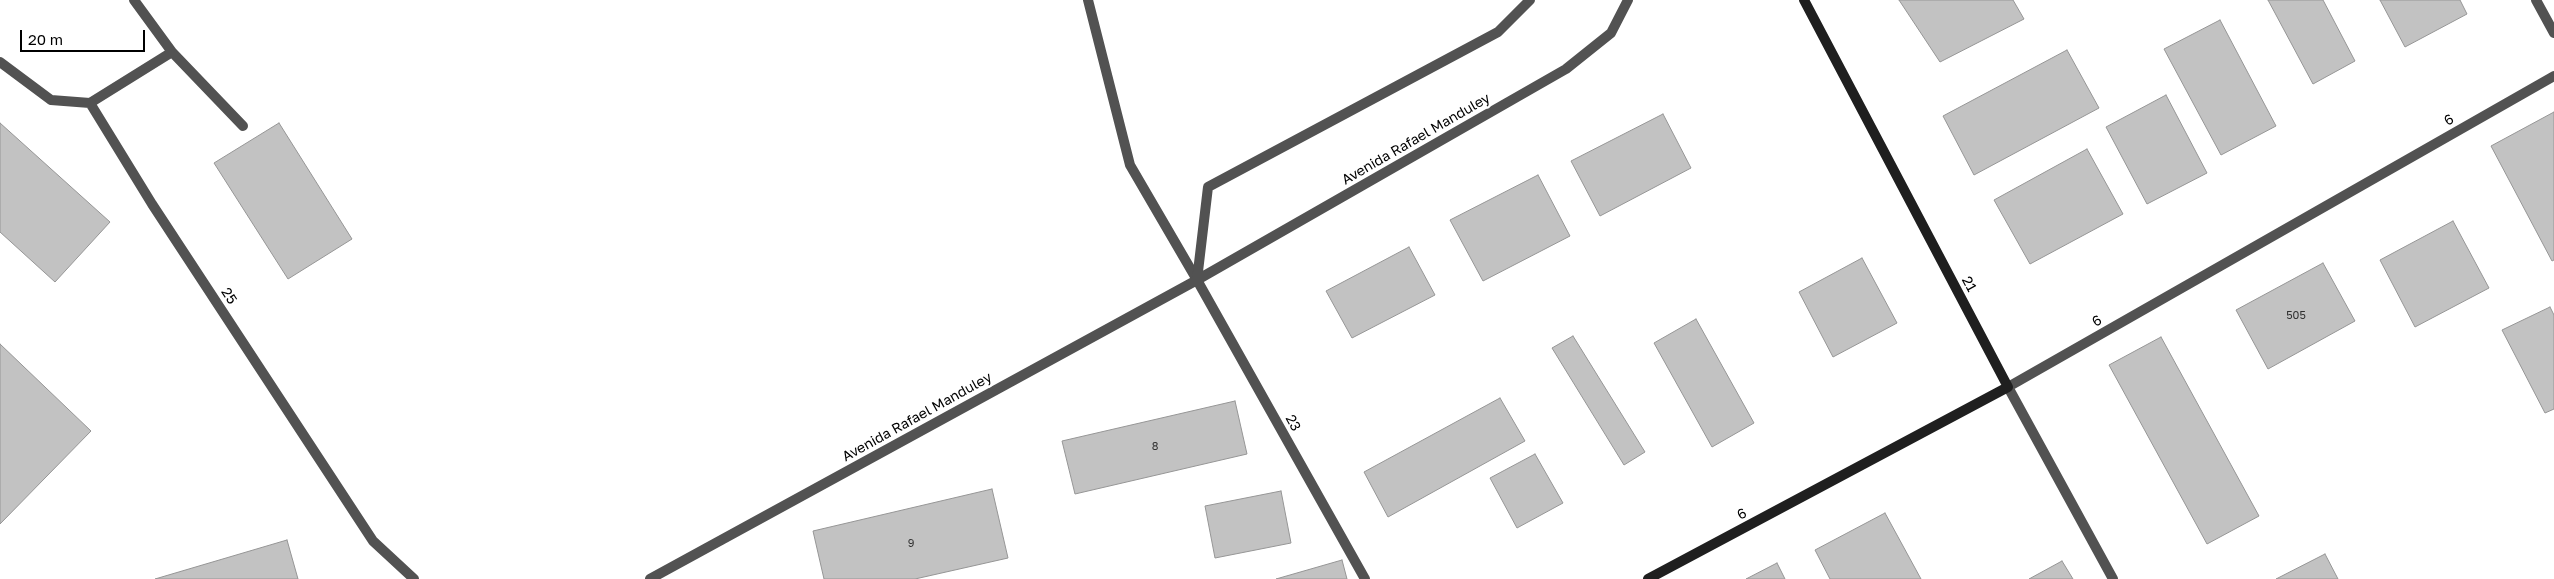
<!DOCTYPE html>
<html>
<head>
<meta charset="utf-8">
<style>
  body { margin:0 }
  #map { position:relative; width:2554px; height:579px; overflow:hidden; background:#fff; font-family:"Golos Text",sans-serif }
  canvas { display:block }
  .scale { position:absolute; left:20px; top:30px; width:125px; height:22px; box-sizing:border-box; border:2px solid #000; border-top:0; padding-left:6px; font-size:15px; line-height:18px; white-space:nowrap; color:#000; -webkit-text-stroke:4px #fff; paint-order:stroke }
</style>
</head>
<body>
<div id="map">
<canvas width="2554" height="579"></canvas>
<div class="scale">20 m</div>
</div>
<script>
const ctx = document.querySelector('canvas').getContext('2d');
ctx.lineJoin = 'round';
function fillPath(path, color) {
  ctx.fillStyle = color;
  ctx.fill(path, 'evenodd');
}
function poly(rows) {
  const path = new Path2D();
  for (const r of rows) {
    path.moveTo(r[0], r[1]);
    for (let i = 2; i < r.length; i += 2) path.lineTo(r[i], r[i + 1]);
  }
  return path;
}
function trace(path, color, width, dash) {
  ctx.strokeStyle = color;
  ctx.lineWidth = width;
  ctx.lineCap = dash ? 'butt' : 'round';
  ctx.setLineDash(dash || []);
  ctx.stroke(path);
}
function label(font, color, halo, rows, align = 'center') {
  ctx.font = font + ' "Golos Text",sans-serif';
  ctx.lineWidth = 4.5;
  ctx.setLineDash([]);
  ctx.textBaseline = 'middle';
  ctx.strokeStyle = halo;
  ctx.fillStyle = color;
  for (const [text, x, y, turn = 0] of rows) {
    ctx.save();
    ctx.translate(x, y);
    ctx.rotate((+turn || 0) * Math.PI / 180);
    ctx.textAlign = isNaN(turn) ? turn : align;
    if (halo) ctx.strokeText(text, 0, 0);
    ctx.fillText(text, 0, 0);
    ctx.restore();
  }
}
const building = poly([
  [1899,0,2013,0,2024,19,1940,62,1899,0],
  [2268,0,2323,0,2355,61,2313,84,2268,0],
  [2380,0,2460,0,2467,14,2405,47,2380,0],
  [2220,20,2276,126,2221,155,2164,49,2220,20],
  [2067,50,2099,108,1974,175,1943,116,2067,50],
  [2166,95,2207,173,2147,204,2106,127,2166,95],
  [2554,112,2554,260,2552,261,2491,146,2554,112],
  [1663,114,1691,168,1600,216,1571,161,1663,114],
  [0,123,110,222,55,282,0,232,0,123],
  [279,123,352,239,288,279,214,163,279,123],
  [2087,149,2123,214,2030,264,1994,200,2087,149],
  [1538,175,1570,236,1483,281,1450,220,1538,175],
  [2453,221,2489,288,2415,327,2380,260,2453,221],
  [1409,247,1435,295,1352,338,1326,291,1409,247],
  [1862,258,1897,323,1833,357,1799,292,1862,258],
  [2323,263,2355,321,2268,369,2236,310,2323,263],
  [2550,307,2554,315,2554,409,2545,413,2502,330,2550,307],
  [1696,319,1754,423,1712,447,1654,343,1696,319],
  [1573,336,1645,452,1624,465,1552,348,1573,336],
  [2161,337,2259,516,2207,544,2109,365,2161,337],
  [0,344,91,431,0,524,0,344],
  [1500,398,1525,441,1388,517,1364,472,1500,398],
  [1235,401,1247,454,1075,494,1062,441,1235,401],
  [1535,454,1563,503,1517,528,1490,478,1535,454],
  [992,489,1008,558,915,579,824,579,813,531,992,489],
  [1281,491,1291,543,1215,558,1205,506,1281,491],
  [1885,513,1921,579,1830,579,1815,550,1885,513],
  [287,540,298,579,155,579,287,540],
  [2325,554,2338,579,2276,579,2325,554],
  [1342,560,1347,579,1276,579,1342,560],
  [2062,561,2073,579,2029,579,2062,561],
  [1777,563,1785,579,1746,579,1777,563]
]);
fillPath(building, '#c2c2c2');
trace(building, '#969696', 1);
trace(poly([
  [134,0,172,52,243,126],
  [1088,0,1130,165,1197,280],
  [90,103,172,52]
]), '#525252', 10);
trace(poly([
  [2536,0,2554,33],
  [0,62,51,100,90,103,152,204,373,541,414,579],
  [1197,280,1208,187,1498,32,1530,0],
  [1197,280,1365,579],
  [650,579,1197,280,1566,69,1611,33,1628,0],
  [2113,579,2008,387,2554,76]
]), '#525252', 10);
trace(poly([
  [1648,579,2008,387,1804,0]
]), '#1f1f1f', 10);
label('11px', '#303030', null, [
  ["505",2296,316],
  ["8",1155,447],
  ["9",911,544]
]);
label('14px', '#000', '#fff', [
  ["6",2449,120,-30],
  ["Avenida Rafael Manduley",1416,139,-30],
  ["21",1969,284,62],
  ["25",229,296,57],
  ["6",2097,321,-30],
  ["Avenida Rafael Manduley",917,417,-29],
  ["23",1293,423,61],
  ["6",1742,514,-28]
]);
</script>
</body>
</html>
